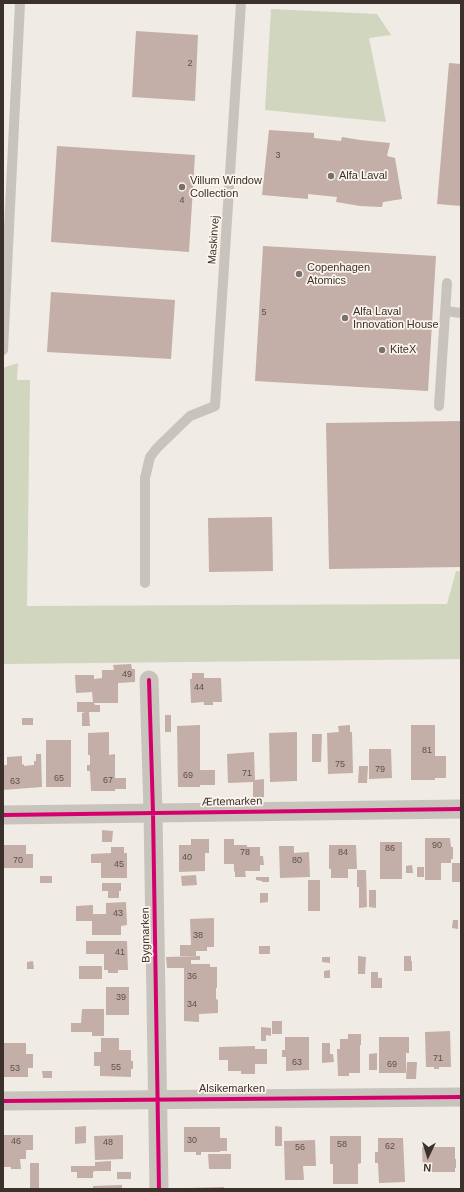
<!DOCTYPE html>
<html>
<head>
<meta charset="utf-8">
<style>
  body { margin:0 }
  #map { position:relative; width:464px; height:1192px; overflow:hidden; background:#f0ebe5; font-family:Arial,sans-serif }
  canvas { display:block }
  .frame { position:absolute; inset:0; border:4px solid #3b302b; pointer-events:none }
  .north { position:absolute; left:408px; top:1136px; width:40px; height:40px; -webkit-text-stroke:3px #fbf5ee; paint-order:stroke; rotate:184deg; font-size:11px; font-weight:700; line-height:16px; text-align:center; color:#3b302b }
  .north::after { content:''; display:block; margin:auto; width:14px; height:18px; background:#3b302b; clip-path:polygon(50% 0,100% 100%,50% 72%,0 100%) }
</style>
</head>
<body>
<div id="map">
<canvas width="464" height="1192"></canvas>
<div class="frame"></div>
<div class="north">N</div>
</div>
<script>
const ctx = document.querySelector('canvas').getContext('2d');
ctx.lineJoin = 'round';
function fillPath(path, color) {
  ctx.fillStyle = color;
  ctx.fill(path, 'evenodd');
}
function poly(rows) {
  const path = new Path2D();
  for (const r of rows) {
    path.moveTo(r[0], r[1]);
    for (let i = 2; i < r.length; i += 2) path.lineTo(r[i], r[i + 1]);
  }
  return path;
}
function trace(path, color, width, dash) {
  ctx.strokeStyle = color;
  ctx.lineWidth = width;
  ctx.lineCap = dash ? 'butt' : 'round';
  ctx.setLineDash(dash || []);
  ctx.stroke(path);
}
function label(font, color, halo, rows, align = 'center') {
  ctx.font = font + ' Arial,sans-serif';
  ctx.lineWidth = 3.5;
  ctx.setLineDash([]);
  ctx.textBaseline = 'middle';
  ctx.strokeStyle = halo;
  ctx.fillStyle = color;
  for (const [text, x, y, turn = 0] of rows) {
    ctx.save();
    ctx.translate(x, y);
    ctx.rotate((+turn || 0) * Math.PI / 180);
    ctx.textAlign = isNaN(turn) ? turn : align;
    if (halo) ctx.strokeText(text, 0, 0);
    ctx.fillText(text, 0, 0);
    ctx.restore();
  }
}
fillPath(poly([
  [271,9,377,14,391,35,369,38,386,122,265,110],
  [18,363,17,380,30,380,27,606,447,604,456,571,461,571,461,659,3,664,3,368]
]), '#d1d6bf');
fillPath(poly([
  [136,31,198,35,195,101,132,97],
  [449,63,461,64,461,206,437,204],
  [269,130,314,133,314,138,341,141,342,137,360,140,390,143,387,156,395,158,402,199,383,202,382,207,360,206,336,202,337,197,308,194,308,199,262,195],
  [57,146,195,155,189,252,51,242],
  [263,246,436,256,428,391,255,381],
  [51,292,175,300,171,359,47,352],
  [461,421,461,567,329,569,326,423],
  [272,517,273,571,209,572,208,518],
  [131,664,132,669,135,669,135,682,118,683,118,703,94,703,95,705,100,705,100,712,89,712,90,726,82,726,82,713,85,712,77,712,77,702,93,702,92,692,76,693,75,675,94,675,94,679,102,678,102,670,114,670,113,665],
  [192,673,204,673,204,678,221,678,222,702,213,702,213,705,204,705,204,702,191,703,190,679,192,679],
  [165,715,171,715,171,732,165,732],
  [22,718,33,718,33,725,22,725],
  [200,725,200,770,215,770,215,785,200,785,200,787,178,787,177,726],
  [350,725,350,732,352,732,353,773,328,774,327,733,339,732,338,726],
  [411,725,435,725,435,756,446,756,446,778,435,778,435,780,411,780],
  [109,732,109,755,115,754,115,778,126,778,126,789,115,789,115,791,91,791,90,771,87,771,87,765,90,765,90,755,88,755,88,733],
  [297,732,297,781,270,782,269,733],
  [312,734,322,734,321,762,312,762],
  [46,740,71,740,71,787,46,787],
  [369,749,391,749,392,778,369,779],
  [254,752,255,780,264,779,264,797,253,798,253,782,228,783,227,754],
  [36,754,41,754,42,787,3,790,3,765,7,765,7,757,22,756,22,765,24,764,24,766,34,765,34,761,36,761],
  [359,766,368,766,367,783,358,783],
  [102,830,113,831,112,842,102,842],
  [425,838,450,838,451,847,453,847,453,859,451,859,451,863,441,863,441,880,425,880],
  [191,839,209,839,209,853,205,853,205,871,179,872,179,845,191,845],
  [224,839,234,839,234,845,247,845,247,847,260,847,260,856,263,856,264,865,260,865,260,871,245,871,246,877,235,877,235,872,234,871,234,864,224,864],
  [380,842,402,842,402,879,380,879],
  [3,845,26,845,26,854,33,854,33,868,3,868],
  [329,845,356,845,357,869,348,869,348,878,331,878,331,869,329,869],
  [279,846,294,846,294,853,309,852,310,877,280,878],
  [111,847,124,847,124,853,127,853,127,878,101,878,101,863,91,863,91,854,111,853],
  [452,863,460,863,460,882,452,882],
  [412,865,413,873,406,873,406,866],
  [417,867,424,867,424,877,417,877],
  [357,870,366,870,367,907,359,908,359,887,357,887],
  [196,875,197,885,182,886,181,876],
  [40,876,52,876,52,883,40,883],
  [256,877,269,877,269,882,262,882,262,881,256,880],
  [308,880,320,880,320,911,308,911],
  [102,883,121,883,121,891,119,891,119,898,108,898,108,891,102,891],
  [369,890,376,890,376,908,369,907],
  [260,893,268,893,268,902,260,903],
  [126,902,127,925,121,926,121,935,92,935,92,921,76,921,76,906,93,905,93,914,106,914,106,903],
  [214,918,214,947,207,947,207,951,196,951,196,956,180,956,180,945,191,945,190,919],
  [453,920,458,920,458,929,452,928],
  [86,941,127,941,128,970,118,970,118,973,108,973,108,970,104,970,104,954,86,954],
  [259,946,270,946,270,954,259,954],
  [200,956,200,960,191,960,191,964,210,964,210,967,217,967,217,988,216,988,216,999,218,1000,218,1013,199,1014,199,1022,184,1021,184,968,167,968,166,957],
  [358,956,366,957,365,974,358,974],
  [404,956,411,956,411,961,412,961,412,971,404,971],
  [322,957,330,957,330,963,322,962],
  [33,961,34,969,27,969,27,962],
  [79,966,102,966,102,979,79,979],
  [330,970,330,978,324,978,324,971],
  [371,972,378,972,378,978,382,978,382,988,371,988],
  [106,987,129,987,129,1015,106,1015],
  [82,1009,104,1009,104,1036,92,1036,92,1032,71,1032,71,1023,81,1023],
  [272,1021,282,1021,282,1034,272,1034],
  [261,1027,271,1028,271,1036,266,1035,266,1041,261,1041],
  [450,1031,451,1067,439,1067,439,1069,434,1069,434,1067,426,1067,425,1032],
  [348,1034,361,1034,361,1045,360,1045,360,1073,349,1073,349,1076,338,1076,337,1049,340,1049,340,1039,348,1039],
  [285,1037,309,1037,309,1070,286,1071,286,1057,282,1057,282,1050,285,1050],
  [379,1037,409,1037,409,1053,406,1053,406,1073,379,1073],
  [101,1038,119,1038,119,1050,131,1050,131,1061,133,1061,133,1069,131,1069,131,1077,100,1076,100,1066,94,1066,94,1052,101,1052],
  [3,1043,26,1043,26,1054,33,1054,33,1068,28,1068,28,1077,3,1077],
  [322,1043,330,1043,330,1054,333,1054,334,1062,322,1063],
  [255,1046,255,1049,267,1049,267,1064,255,1064,255,1074,241,1074,241,1071,228,1071,228,1060,219,1060,219,1047],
  [377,1053,377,1070,369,1070,369,1054],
  [407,1062,417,1062,416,1079,406,1079],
  [42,1071,52,1071,52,1078,43,1078],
  [86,1126,86,1143,75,1144,75,1127],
  [275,1126,282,1127,282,1146,275,1146],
  [184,1127,220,1127,220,1138,227,1138,227,1151,220,1151,220,1152,201,1152,201,1155,196,1155,196,1152,184,1152],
  [3,1135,33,1135,33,1150,26,1150,26,1159,20,1159,21,1169,11,1169,11,1167,3,1167],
  [123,1135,123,1159,95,1160,94,1136],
  [330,1136,361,1136,361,1163,358,1164,358,1184,333,1184,333,1164,330,1164],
  [378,1138,403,1138,405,1182,379,1183,378,1163,375,1163,375,1152,378,1152],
  [315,1140,316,1166,303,1166,304,1180,285,1180,284,1141],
  [422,1147,455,1147,455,1159,456,1159,456,1168,455,1168,455,1172,423,1172],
  [208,1154,231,1154,231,1169,209,1169],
  [111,1161,111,1171,95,1171,93,1172,93,1178,77,1178,77,1172,71,1172,71,1166,95,1166,95,1162],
  [30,1163,39,1163,39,1189,30,1189],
  [117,1172,131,1172,131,1179,117,1179],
  [122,1185,122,1189,93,1189,93,1186],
  [224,1187,224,1189,187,1189,187,1188]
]), '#c3afa7');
trace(poly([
  [445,311,461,313],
  [3,350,20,3],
  [439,406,447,283],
  [145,583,145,478,150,457,157,448,190,416,215,406,241,3]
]), '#c9c3be', 10);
trace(poly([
  [149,680,153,812,159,1189],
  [3,815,461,809],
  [3,1101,461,1097]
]), '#c9c3be', 19);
trace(poly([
  [149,680,153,812,159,1189],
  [3,815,461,809],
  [3,1101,461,1097]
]), '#d6006c', 4);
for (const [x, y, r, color] of [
  [331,176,4,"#7a716c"],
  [182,187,4,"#7a716c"],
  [299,274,4,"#7a716c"],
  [345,318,4,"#7a716c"],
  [382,350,4,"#7a716c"]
]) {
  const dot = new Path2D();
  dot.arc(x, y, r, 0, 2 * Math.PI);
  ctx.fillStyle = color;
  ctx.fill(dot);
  trace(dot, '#fbf5ee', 1.5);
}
label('9px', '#5d504a', null, [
  ["2",190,64],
  ["3",278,156],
  ["4",182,201],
  ["5",264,313],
  ["49",127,675],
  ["44",199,688],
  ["81",427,751],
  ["75",340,765],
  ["79",380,770],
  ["71",247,774],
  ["69",188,776],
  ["65",59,779],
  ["67",108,781],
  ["63",15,782],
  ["90",437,846],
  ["86",390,849],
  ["78",245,853],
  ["84",343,853],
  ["40",187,858],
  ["70",18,861],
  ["80",297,861],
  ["45",119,865],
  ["43",118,914],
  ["38",198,936],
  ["41",120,953],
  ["36",192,977],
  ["39",121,998],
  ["34",192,1005],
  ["71",438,1059],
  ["63",297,1063],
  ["69",392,1065],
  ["55",116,1068],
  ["53",15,1069],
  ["30",192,1141],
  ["46",16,1142],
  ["48",108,1143],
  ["58",342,1145],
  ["62",390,1147],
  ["56",300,1148]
]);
label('11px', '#3b302b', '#fbf5ee', [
  ["Alfa Laval",339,176],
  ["Villum Window",190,181],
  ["Collection",190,194],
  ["Copenhagen",307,268],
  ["Atomics",307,281],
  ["Alfa Laval",353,312],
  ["Innovation House",353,325],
  ["KiteX",390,350]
], 'left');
label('11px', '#3b302b', '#fbf5ee', [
  ["Maskinvej",214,240,-86],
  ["Ærtemarken",232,802,-1],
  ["Bygmarken",146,935,-91],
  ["Alsikemarken",232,1089]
]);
</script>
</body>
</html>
